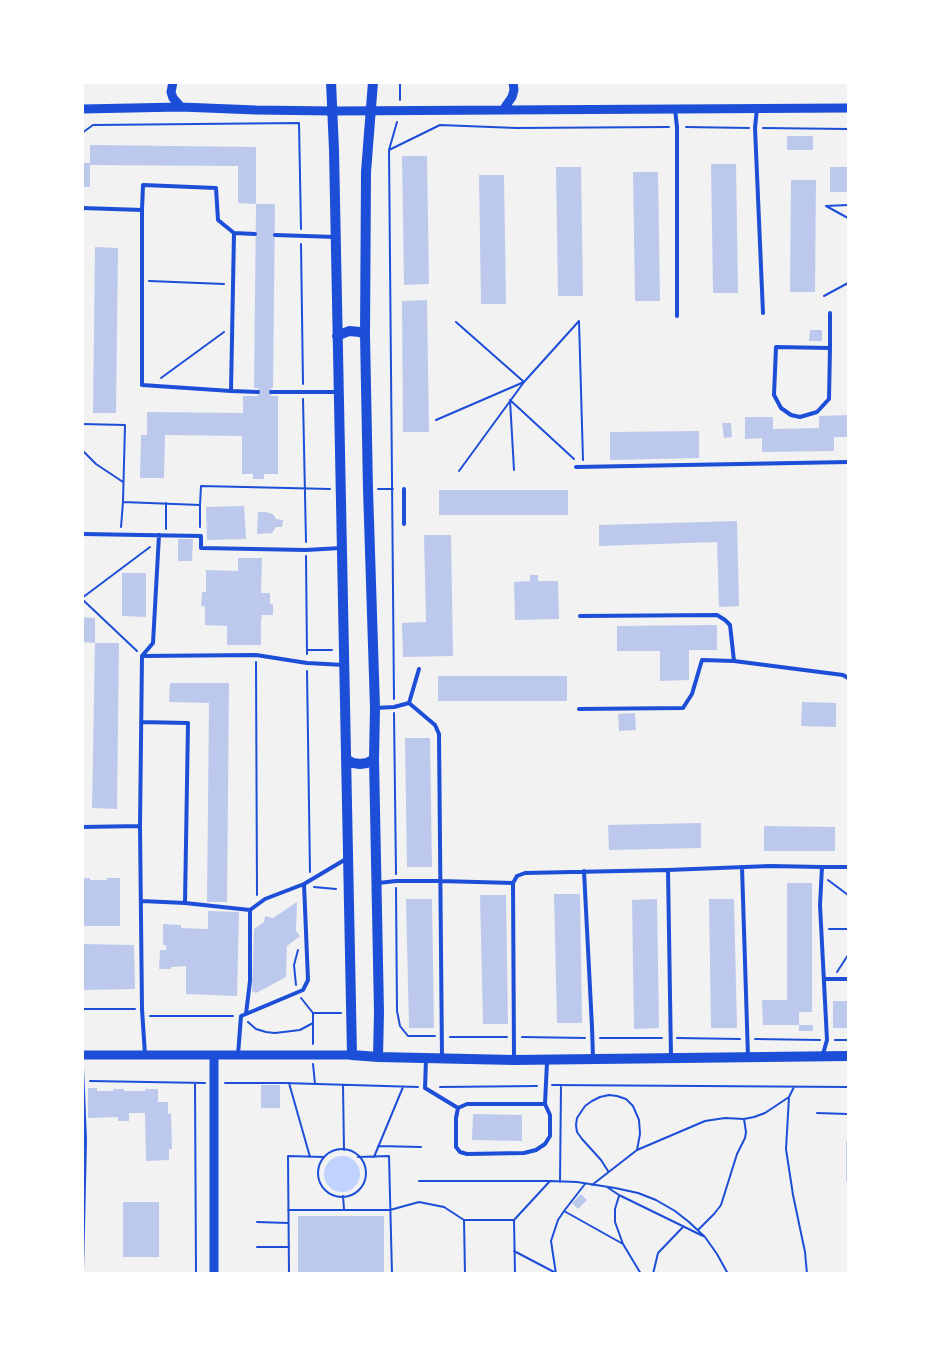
<!DOCTYPE html>
<html>
<head>
<meta charset="utf-8">
<style>
  body { margin:0 }
  #map { position:relative; width:931px; height:1356px; overflow:hidden; background:#f2f2f2; font-family:"Noto Sans",sans-serif }
  canvas { display:block }
  .frame { position:absolute; inset:0; border:84px solid #fff; pointer-events:none }
</style>
</head>
<body>
<div id="map">
<canvas width="931" height="1356"></canvas>
<div class="frame"></div>
</div>
<script>
const ctx = document.querySelector('canvas').getContext('2d');
ctx.lineJoin = 'round';
function fillPath(path, color) {
  ctx.fillStyle = color;
  ctx.fill(path, 'evenodd');
}
function poly(rows) {
  const path = new Path2D();
  for (const r of rows) {
    if (r.length === 3) {
      path.moveTo(r[0] + r[2], r[1]);
      path.arc(r[0], r[1], r[2], 0, 2 * Math.PI);
      continue;
    }
    path.moveTo(r[0], r[1]);
    for (let i = 2; i < r.length; i += 2) path.lineTo(r[i], r[i + 1]);
  }
  return path;
}
function trace(path, color, width, dash) {
  ctx.strokeStyle = color;
  ctx.lineWidth = width;
  ctx.lineCap = dash ? 'butt' : 'round';
  ctx.setLineDash(dash || []);
  ctx.stroke(path);
}
fillPath(poly([
  [342,1174,18]
]), '#bfd3fe');
fillPath(poly([
  [787,136,813,136,813,150,787,150],
  [90,145,256,147,256,204,238,203,238,166,90,165,90,187,82,187,82,163,90,163],
  [402,156,427,156,429,284,404,285],
  [711,164,736,164,738,293,713,293],
  [556,167,581,167,583,296,558,296],
  [830,167,848,167,848,192,830,192],
  [633,172,658,172,660,301,635,301],
  [479,175,504,175,506,304,481,304],
  [791,180,816,180,815,292,790,292],
  [256,204,275,204,273,388,271,388,271,396,278,396,278,474,264,474,264,479,253,479,253,474,242,474,242,436,165,435,164,478,140,478,141,435,147,435,147,412,243,413,243,396,258,396,258,388,254,388],
  [95,247,118,248,116,413,93,413],
  [427,300,429,432,403,432,402,301],
  [810,330,822,330,822,341,809,341],
  [848,415,848,437,834,437,834,451,762,452,762,438,745,439,745,417,773,417,773,429,819,428,819,416],
  [722,423,731,423,732,437,724,438],
  [699,431,699,458,610,460,610,432],
  [439,490,568,490,568,515,439,515],
  [244,506,246,539,207,540,206,507],
  [258,512,265,512,273,514,276,519,283,520,282,527,276,527,272,533,257,534],
  [737,521,739,606,719,607,717,542,599,546,599,525],
  [424,535,451,535,453,656,403,657,402,623,426,622],
  [178,539,193,539,192,561,178,561],
  [238,558,262,558,261,593,270,593,270,604,273,604,273,615,261,615,262,619,261,619,261,645,227,645,227,626,205,625,205,606,201,606,202,592,206,592,206,570,238,571],
  [122,573,146,573,146,617,122,616],
  [530,575,538,575,538,581,558,581,559,619,515,620,514,582,530,581],
  [82,617,95,618,95,643,82,642],
  [717,625,717,650,689,650,689,680,660,681,660,651,617,651,617,626],
  [95,643,119,643,117,809,92,808],
  [438,676,567,676,567,701,438,701],
  [170,683,229,683,227,902,207,902,209,703,169,702],
  [802,702,836,703,836,727,801,726],
  [635,713,636,730,619,731,618,714],
  [405,738,430,738,432,867,407,867],
  [701,823,701,848,609,850,608,825],
  [764,826,835,827,835,851,764,851],
  [82,878,90,878,90,880,107,880,107,878,120,878,120,926,82,926],
  [787,883,812,883,812,1012,799,1012,799,1025,813,1025,813,1031,799,1031,799,1025,763,1025,762,1000,787,1000],
  [554,894,580,894,582,1023,557,1023],
  [480,895,506,895,508,1024,483,1024],
  [406,899,432,899,434,1028,409,1028],
  [657,899,659,1028,634,1029,632,900],
  [709,899,734,899,737,1028,711,1028],
  [297,902,296,931,300,936,287,946,286,977,256,993,252,991,254,929,264,922,265,916,273,918],
  [208,911,239,912,237,996,186,994,186,966,171,967,171,969,159,969,160,950,166,950,166,945,163,945,163,924,181,925,181,928,208,929],
  [82,944,134,945,135,989,82,990],
  [833,1001,848,1001,848,1028,833,1028],
  [261,1085,280,1085,280,1108,261,1108],
  [88,1088,97,1088,97,1091,113,1091,113,1089,124,1089,124,1091,145,1091,145,1089,158,1089,158,1102,168,1102,168,1114,171,1113,172,1149,169,1149,169,1160,146,1161,145,1113,129,1113,129,1121,118,1121,118,1117,88,1118],
  [473,1114,522,1115,522,1141,472,1140],
  [846,1141,848,1141,848,1181,846,1181],
  [581,1194,587,1200,578,1209,572,1203],
  [123,1202,159,1202,159,1257,123,1257],
  [298,1216,384,1216,384,1274,298,1274]
]), '#bdc9ec');
trace(poly([
  [400,82,400,100],
  [686,127,749,128],
  [763,128,848,129],
  [82,133,93,125,299,123,301,229],
  [389,150,440,125,516,128,669,127],
  [848,205,826,206,848,218],
  [301,244,303,384],
  [149,281,224,284],
  [824,296,848,283],
  [161,378,224,332],
  [303,399,306,542],
  [436,420,524,382,456,322],
  [82,424,125,425,123,502,200,505,201,486,330,489],
  [82,450,96,464,123,482],
  [514,470,510,400,574,459],
  [459,471,524,382,579,321,583,460],
  [378,489,393,489],
  [166,503,166,529],
  [200,505,200,527],
  [121,527,123,502],
  [306,556,307,654],
  [82,598,150,547],
  [82,599,137,651],
  [307,650,332,650],
  [256,662,257,895],
  [307,671,310,872],
  [394,699,389,150,397,122],
  [394,713,396,874],
  [828,880,848,895],
  [314,887,336,889],
  [396,888,397,1011,400,1026,408,1036,435,1036],
  [829,929,848,929],
  [837,972,848,955],
  [296,985,294,965,298,950],
  [301,998,313,1013,313,1044],
  [82,1009,135,1009],
  [313,1013,341,1013],
  [150,1016,233,1016],
  [248,1022,256,1029,266,1032,275,1033,300,1030,313,1023],
  [450,1037,507,1037],
  [522,1037,585,1038],
  [600,1038,662,1038],
  [677,1038,740,1039],
  [755,1039,820,1040],
  [835,1040,848,1040],
  [313,1064,315,1084],
  [90,1081,205,1083],
  [195,1083,196,1274],
  [225,1083,284,1083,418,1087],
  [289,1083,310,1157],
  [343,1085,344,1150],
  [552,1085,848,1087],
  [440,1087,537,1086],
  [789,1097,786,1149,793,1195,805,1252,807,1274],
  [817,1113,848,1114],
  [378,1146,421,1147],
  [342,1173,24],
  [358,1157,389,1156,392,1274],
  [374,1157,403,1087],
  [608,1171,601,1160,582,1139,577,1132,576,1125,577,1118,585,1106,592,1101,600,1097,609,1095,617,1096,626,1099,633,1106,639,1120,640,1134,637,1150],
  [419,1181,550,1181,577,1182,615,1188,638,1193,656,1200,675,1211,689,1222,705,1237,717,1254,728,1274],
  [560,1182,561,1085],
  [592,1185,637,1150,705,1121,725,1118,744,1119,754,1117,765,1113,789,1097,794,1087],
  [607,1187,619,1195,703,1236],
  [343,1196,344,1209],
  [619,1196,615,1209,615,1222,623,1244,641,1274],
  [288,1210,390,1210,419,1202,444,1207,464,1220,514,1220,515,1274],
  [564,1211,623,1244],
  [464,1220,465,1274],
  [514,1220,550,1181],
  [257,1222,288,1223],
  [698,1230,714,1214,721,1205,737,1154,745,1138,746,1132,744,1119],
  [257,1247,289,1247],
  [514,1251,556,1273],
  [289,1274,288,1156,324,1157],
  [556,1274,551,1241,558,1220,564,1211,585,1184],
  [653,1274,658,1253,683,1227]
]), '#1d4ed8', 2);
trace(poly([
  [757,108,755,128,763,313],
  [675,109,677,127,677,316],
  [82,208,142,210],
  [234,233,255,234],
  [275,235,335,237],
  [830,313,830,348,829,399,817,412,800,417,791,415,781,408,774,395,776,347,830,348],
  [231,391,234,233,218,220,216,188,143,185,142,210,142,385,231,391,258,392],
  [271,392,339,392],
  [576,467,848,462],
  [404,489,404,524],
  [82,534,201,536,201,548,306,550,341,548],
  [580,616,717,615,725,620,730,625,734,661],
  [142,656,256,655,307,663,344,665],
  [409,703,419,669],
  [375,708,394,707,409,703,435,725,439,734,442,1058],
  [579,709,683,708,692,694,702,660,734,661,843,675,848,678],
  [141,722,188,723,185,903],
  [82,827,140,826],
  [742,867,748,1057],
  [822,867,820,905,827,1040,823,1054],
  [668,870,671,1057],
  [584,871,592,1027,593,1058],
  [378,883,396,881,440,881,513,883,517,876,525,873,668,870,770,866,822,867,848,867],
  [513,883,514,1058],
  [142,901,185,903,250,910,250,981,246,1014,241,1016,238,1055],
  [250,910,265,899,304,884,346,859],
  [824,979,848,979],
  [246,1014,303,990,308,980,304,884],
  [145,1055,142,1009,140,826,142,656,153,643,159,535],
  [426,1059,425,1088,458,1108],
  [82,1067,85,1140,82,1271],
  [545,1104,467,1104,458,1108,456,1118,456,1147,460,1152,467,1154,524,1153,536,1150,545,1144,550,1136,550,1115,545,1104,547,1062]
]), '#1d4ed8', 4);
trace(poly([
  [173,82,171,92,173,98,181,107],
  [82,109,181,107,256,110,333,111,848,108],
  [503,110,512,97,514,90,513,82],
  [82,1055,352,1055],
  [214,1274,214,1055]
]), '#1d4ed8', 9);
trace(poly([
  [331,82,334,150,352,1055,378,1057,514,1060,848,1056],
  [373,82,366,172,365,335,368,489,375,708,374,759,379,1012,378,1057],
  [337,336,349,331,360,332,365,335],
  [346,759,353,763,360,764,367,763,374,759]
]), '#1d4ed8', 10);
</script>
</body>
</html>
